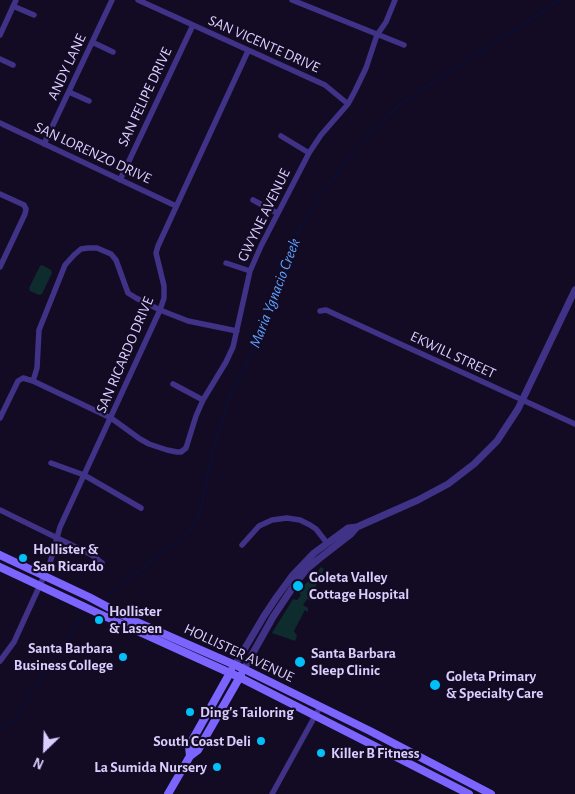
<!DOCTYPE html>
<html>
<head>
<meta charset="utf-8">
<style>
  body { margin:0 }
  #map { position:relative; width:575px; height:794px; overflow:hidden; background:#130b23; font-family:"Alegreya Sans",sans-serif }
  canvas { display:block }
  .north { position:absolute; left:20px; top:724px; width:50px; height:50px; -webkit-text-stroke:4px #130b23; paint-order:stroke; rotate:204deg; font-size:14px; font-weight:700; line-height:20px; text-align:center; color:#daceff }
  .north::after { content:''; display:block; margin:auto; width:18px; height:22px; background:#daceff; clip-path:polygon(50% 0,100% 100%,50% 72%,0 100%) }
</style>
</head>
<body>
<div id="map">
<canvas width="575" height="794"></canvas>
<div class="north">N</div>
</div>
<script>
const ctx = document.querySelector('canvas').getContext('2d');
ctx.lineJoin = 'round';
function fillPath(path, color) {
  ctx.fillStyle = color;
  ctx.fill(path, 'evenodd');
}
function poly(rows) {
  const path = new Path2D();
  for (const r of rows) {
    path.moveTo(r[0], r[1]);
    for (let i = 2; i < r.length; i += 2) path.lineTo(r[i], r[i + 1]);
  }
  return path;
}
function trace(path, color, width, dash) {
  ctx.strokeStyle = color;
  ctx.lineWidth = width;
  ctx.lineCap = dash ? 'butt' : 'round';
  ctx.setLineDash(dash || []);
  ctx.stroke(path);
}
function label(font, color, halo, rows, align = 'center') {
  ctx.font = font + ' "Alegreya Sans",sans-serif';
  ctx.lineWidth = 4.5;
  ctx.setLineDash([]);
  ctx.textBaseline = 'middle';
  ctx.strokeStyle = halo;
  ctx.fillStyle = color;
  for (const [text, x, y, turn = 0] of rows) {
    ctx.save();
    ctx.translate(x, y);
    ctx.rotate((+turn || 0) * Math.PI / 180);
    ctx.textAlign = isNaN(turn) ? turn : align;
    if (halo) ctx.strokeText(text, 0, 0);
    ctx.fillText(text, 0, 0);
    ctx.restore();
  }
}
fillPath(poly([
  [42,265,51,270,52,273,42,294,39,295,30,291,29,288,40,266],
  [321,567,324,569,310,598,313,600,311,601,307,599,303,605,308,608,308,612,305,610,294,631,297,636,295,641,272,633,293,599,297,600,301,595,298,592]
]), '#0e2b2e');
trace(poly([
  [106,597,187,533,197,520,202,503,213,451,228,401,254,350,282,269,300,228,319,198,346,162,367,135,400,104,560,0],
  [0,729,14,720,83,614]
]), '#041343', 1);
trace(poly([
  [138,0,325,85,348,104],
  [292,0,404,45],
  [13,6,34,15],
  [0,35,16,0],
  [92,42,113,52],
  [0,59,13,65],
  [69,92,89,101],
  [0,123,176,206],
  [281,136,309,153],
  [44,144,112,0],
  [120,180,193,25],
  [0,194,24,205,26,209,25,214,0,267],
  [253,200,277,213],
  [226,263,250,271],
  [320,311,326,310,575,424],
  [33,381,37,368,39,330,65,265,74,255,81,249,88,248,97,248,111,254,116,260,128,293,136,298,160,310,188,321,237,331],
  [173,384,203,400],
  [0,418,18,381,23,378,33,381,111,418,140,439,149,444,167,450,177,452,181,452,186,448,196,416,203,400,226,362,233,347,250,271,261,246,309,153,321,135,348,104,355,91,366,68,377,35,386,22,395,0],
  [51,463,84,475,141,508],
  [0,510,92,555,102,563],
  [242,545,259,526,272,520,287,518,300,520,310,525,316,529,327,543],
  [0,661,14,642,50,563,60,527,160,310,164,298,164,286,156,253,158,246,248,51],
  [272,794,320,707]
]), '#403287', 5.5);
trace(poly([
  [235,665,264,616,276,598,292,576,314,553,348,528,357,527,418,500,448,484,474,464,497,441,518,409,575,290],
  [244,669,273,617,297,581,308,568,320,558,351,534,357,527]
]), '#403287', 7);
trace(poly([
  [0,555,89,597,132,620,244,669,370,731,491,794],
  [0,567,102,615,239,677,469,794],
  [190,756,189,746,231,671],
  [168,794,190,756,198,750,241,675]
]), '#7c65ff', 8);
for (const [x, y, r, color] of [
  [23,558,5,"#00c0f9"],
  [298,586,6,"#00c0f9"],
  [99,620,5,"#00c0f9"],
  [123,657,5,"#00c0f9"],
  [300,662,6,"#00c0f9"],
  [435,685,6,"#00c0f9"],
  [190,712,5,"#00c0f9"],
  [261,741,5,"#00c0f9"],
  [321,753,5,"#00c0f9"],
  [217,767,5,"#00c0f9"]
]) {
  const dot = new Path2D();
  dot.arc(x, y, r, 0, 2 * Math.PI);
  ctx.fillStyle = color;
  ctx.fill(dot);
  trace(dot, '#130b23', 2);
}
label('15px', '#daceff', '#130b23', [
  ["SAN VICENTE DRIVE",264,44,24],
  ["ANDY LANE",67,67,-65],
  ["SAN FELIPE DRIVE",145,97,-65],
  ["SAN LORENZO DRIVE",93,153,25],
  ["GWYNE AVENUE",264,215,-64],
  ["SAN RICARDO DRIVE",125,355,-67],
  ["EKWILL STREET",453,355,25],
  ["HOLLISTER AVENUE",239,653,25]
]);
label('bold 15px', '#daceff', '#130b23', [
  ["Hollister &",33,549],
  ["San Ricardo",33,566],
  ["Goleta Valley",309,577],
  ["Cottage Hospital",309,594],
  ["Hollister",109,611],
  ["& Lassen",109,628],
  ["Santa Barbara",113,648,"right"],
  ["Business College",113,665,"right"],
  ["Santa Barbara",311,653],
  ["Sleep Clinic",311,670],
  ["Goleta Primary",446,676],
  ["& Specialty Care",446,693],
  ["Ding's Tailoring",200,712],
  ["South Coast Deli",251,741,"right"],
  ["Killer B Fitness",331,753],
  ["La Sumida Nursery",207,767,"right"]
], 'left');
label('italic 16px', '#5c9fff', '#130b23', [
  ["Maria Ygnacio Creek",275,293,-69]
]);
</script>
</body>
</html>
